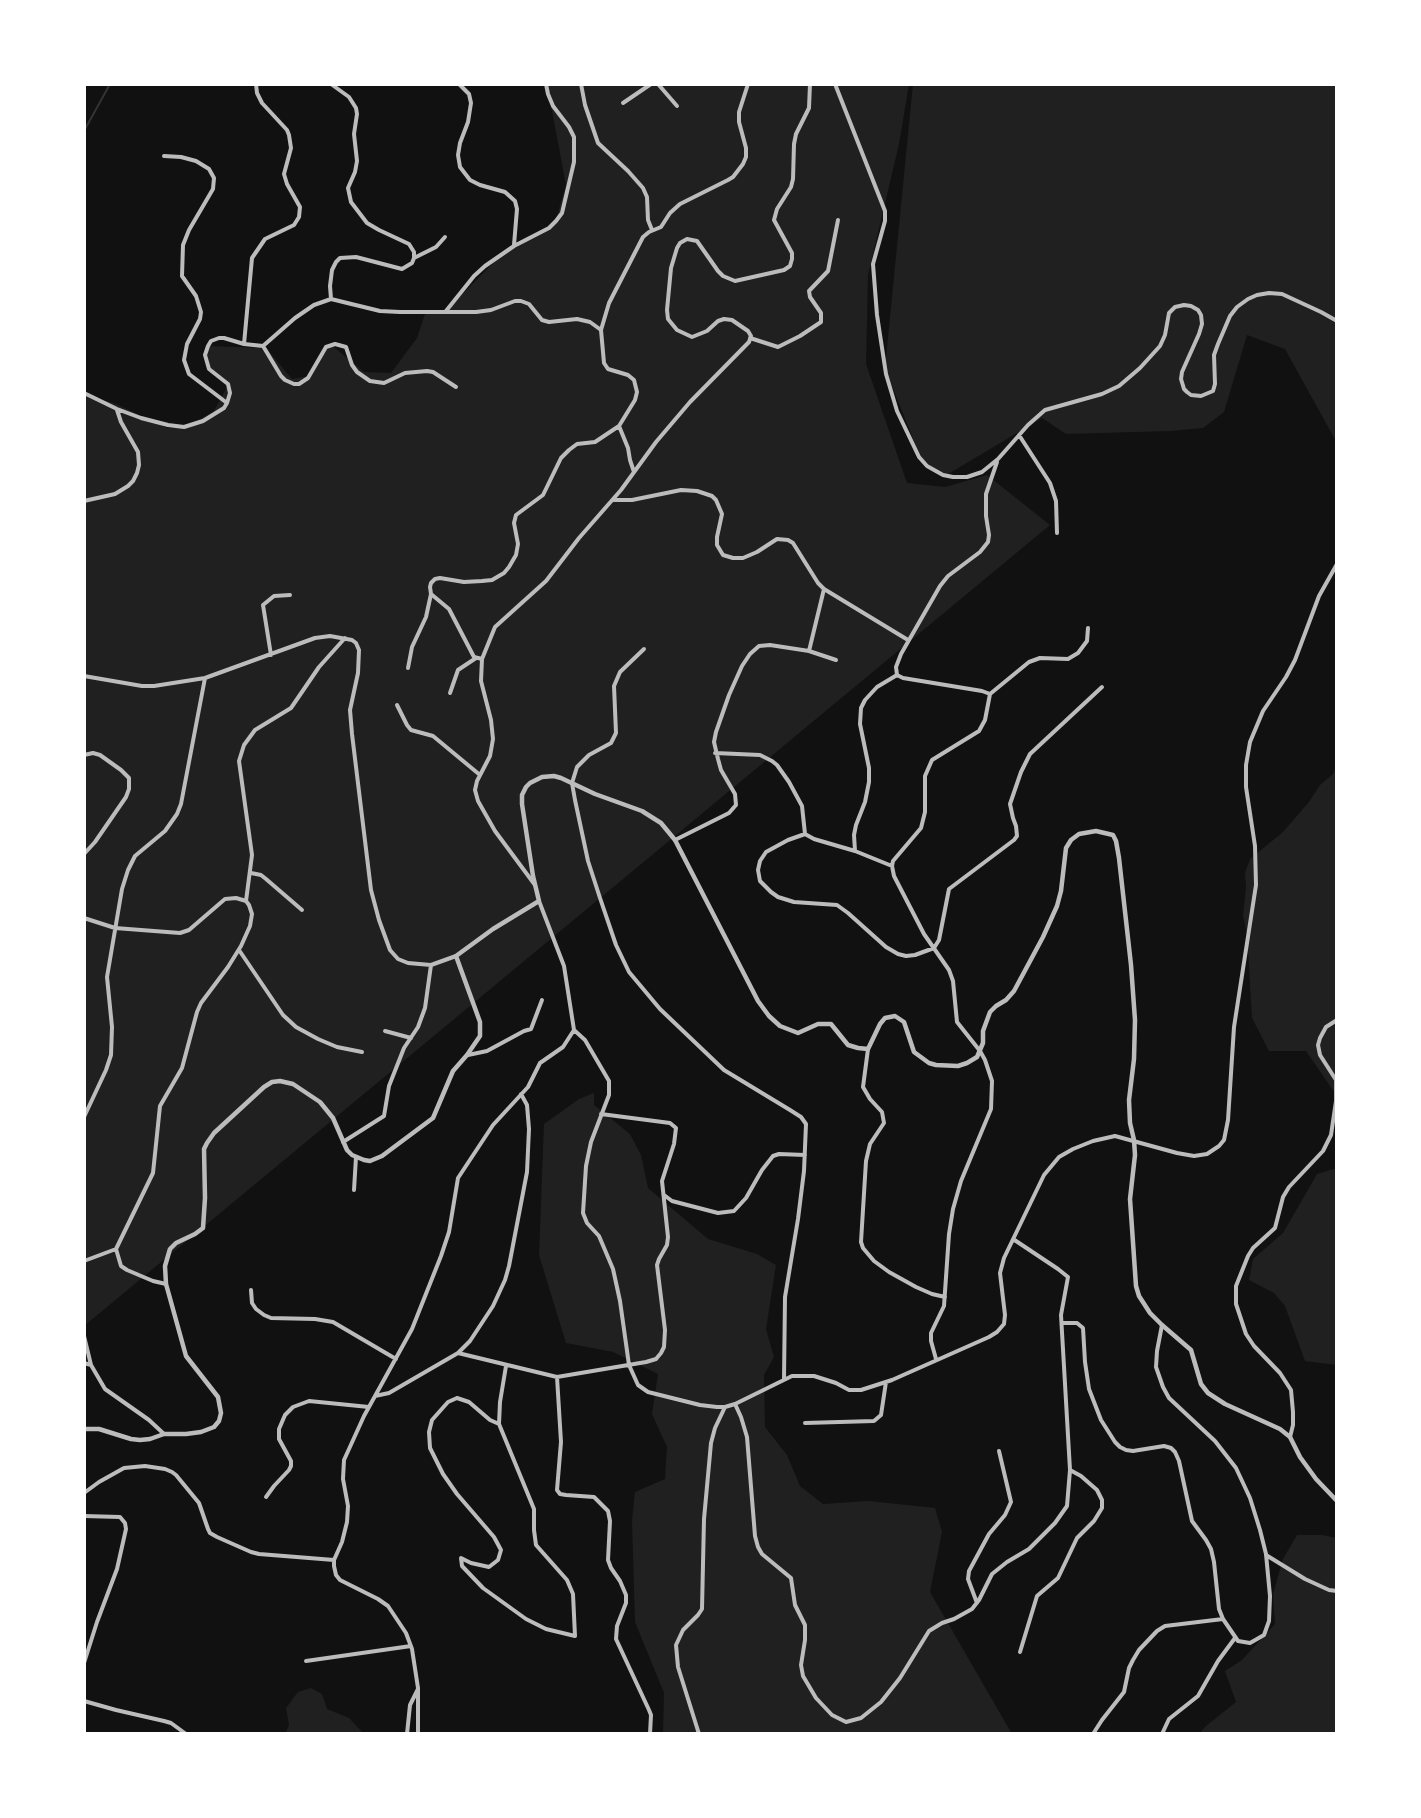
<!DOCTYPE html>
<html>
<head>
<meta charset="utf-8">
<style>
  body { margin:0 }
  #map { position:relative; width:1421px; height:1818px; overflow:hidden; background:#111; font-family:"DM Sans",sans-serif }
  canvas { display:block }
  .frame { position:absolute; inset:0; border:86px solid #fff; pointer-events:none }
</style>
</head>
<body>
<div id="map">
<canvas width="1421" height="1818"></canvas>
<div class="frame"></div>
</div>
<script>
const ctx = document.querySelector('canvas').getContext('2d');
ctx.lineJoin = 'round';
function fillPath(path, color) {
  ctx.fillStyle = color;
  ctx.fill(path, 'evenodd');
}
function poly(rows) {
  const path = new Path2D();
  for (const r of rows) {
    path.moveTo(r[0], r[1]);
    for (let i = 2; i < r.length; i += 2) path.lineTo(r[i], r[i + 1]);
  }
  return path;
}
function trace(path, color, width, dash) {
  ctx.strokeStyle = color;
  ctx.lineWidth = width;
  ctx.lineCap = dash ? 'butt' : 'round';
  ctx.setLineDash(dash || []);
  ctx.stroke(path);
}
fillPath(poly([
  [547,84,909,84,899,144,868,275,866,364,907,483,945,487,987,475,1050,525,84,1326,84,396,114,403,167,428,188,426,214,411,228,385,207,364,208,346,266,348,292,379,309,376,330,344,364,372,391,373,417,338,426,311,446,311,499,257,555,223,566,185],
  [913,84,1337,84,1337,443,1285,349,1247,335,1224,412,1203,428,1170,431,1066,434,1042,418,945,476,921,459,885,368],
  [1337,763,1337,1096,1306,1051,1269,1051,1252,1018,1247,934,1243,916,1246,887,1245,873,1250,859,1283,832,1309,802,1320,785,1333,774],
  [594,1093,594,1105,630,1134,641,1155,648,1188,708,1239,757,1254,776,1265,766,1329,774,1357,764,1375,765,1427,787,1455,800,1486,823,1504,869,1501,935,1508,942,1532,930,1592,1012,1734,663,1734,664,1693,635,1622,632,1520,635,1492,665,1479,667,1447,652,1414,658,1374,613,1352,566,1343,539,1255,544,1124,579,1099],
  [1337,1168,1337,1365,1305,1361,1285,1306,1274,1293,1249,1280,1253,1259,1283,1233,1317,1174],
  [1297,1535,1322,1535,1337,1538,1337,1734,1199,1734,1206,1726,1236,1702,1225,1671,1242,1660,1275,1624,1273,1594,1283,1559],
  [311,1688,322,1694,327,1709,349,1718,364,1734,285,1734,289,1725,286,1708,298,1692]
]), '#202020');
trace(poly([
  [84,131,110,84]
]), '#333', 2);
trace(poly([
  [459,84,469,94,471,103,468,122,460,143,458,155,460,167,470,180,480,185,505,192,515,201,517,209,514,245],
  [581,84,585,105,598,143,628,171,643,188,647,197,648,220,652,230],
  [658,84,677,106],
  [835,84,885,211,885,221,873,264,877,315,886,374,897,411,919,457,927,466,943,475,953,477,967,477,982,472,998,459,1028,425,1045,410,1102,394,1119,386,1140,368,1160,346,1165,335,1169,313,1175,307,1184,305,1191,306,1198,310,1201,315,1202,324,1199,334,1182,372,1181,379,1184,389,1187,392,1191,395,1201,396,1213,391,1215,384,1214,355,1218,344,1230,316,1237,307,1248,299,1257,295,1269,293,1282,294,1321,312,1337,321],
  [623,103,651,84],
  [164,156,181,157,196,161,209,169,214,178,213,189,189,230,183,245,182,276,196,296,201,312,200,319,187,344,184,360,189,374,227,403],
  [414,258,436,247,445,237],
  [331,299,330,286,332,270,336,262,340,258,356,257,402,269,412,263,414,258,414,252,409,244,379,230,367,223,351,202,348,188,355,172,357,161,354,134,357,114,356,108,349,97,331,84],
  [446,311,474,276,485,266,514,246,549,228,556,221,562,213,574,162,574,137,569,127,553,106,548,94,546,84],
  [750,338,778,347,800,336,821,322,821,313,810,297,809,291,828,271,838,220],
  [244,344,252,258,265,239,294,225,299,217,300,207,287,184,284,174,291,148,289,135,287,130,262,103,257,93,256,84],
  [263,346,281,376,285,380,294,384,299,384,308,378,326,347,335,344,346,347,352,365,357,372,370,381,384,383,405,373,427,371,433,372,456,387],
  [84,393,117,409,141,418,168,425,184,427,203,421,224,408,227,403,230,393,228,384,209,369,205,355,208,346,211,341,219,338,224,338,244,344,263,346,295,318,314,305,331,299,380,311,400,312,476,312,491,310,515,301,521,301,529,304,542,320,549,322,577,319,590,322,601,330],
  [619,426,628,448,630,460,634,472],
  [1019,435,1050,483,1056,501,1057,533],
  [613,500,632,500,681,490,697,491,712,496,716,500,722,514,717,537,717,545,723,555,733,558,743,558,757,552,777,539,788,540,793,543,818,583,824,589,908,640],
  [84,501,115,494,128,486,133,481,137,473,139,465,138,452,121,422,117,410],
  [644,649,620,672,614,686,616,733,611,743,589,755,577,767,572,783,575,800,588,861,600,898,616,945,629,972,660,1009,724,1070,790,1110,801,1117,806,1124,804,1171,798,1219,785,1297,784,1379],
  [809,651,824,589],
  [271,655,263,605,274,596,290,595],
  [482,659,474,657,449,609,431,594,430,587,431,583,435,579,440,578,464,582,482,581,492,580,504,573,509,567,516,555,518,544,514,523,516,515,543,495,561,458,569,450,577,444,595,442,619,426,635,400,637,392,634,380,628,375,608,369,604,363,601,330,609,303,643,237,649,232,661,227,670,213,680,204,728,180,733,177,743,164,746,157,746,148,739,122,739,112,748,84],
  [408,668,412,647,426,617,431,594],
  [897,675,896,667,901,654,940,586,948,576,980,552,988,542,989,535,986,516,986,494,997,462],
  [897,675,903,678,982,691,990,694],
  [84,676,142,686,154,686,205,678,315,638,330,636,352,640,356,643,359,650,358,673,350,710,352,734,371,890,379,920,390,950,398,959,408,963,431,965,456,956],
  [450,693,458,670,476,658],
  [990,694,1029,662,1040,658,1068,659,1078,653,1087,641,1088,628],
  [397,705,407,725,411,730,433,736,480,775],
  [715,753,760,755,772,761,777,765,789,782,802,806,805,834],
  [84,755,93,753,100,755,121,770,129,778,129,789,126,797,95,842,84,854],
  [675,840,729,813,736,805,735,794,721,770,718,759,714,742,716,732,729,695,742,666,750,654,759,646,770,645,809,651,836,660],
  [855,851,854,835,856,825,865,802,869,782,869,768,860,724,861,708,865,700,877,687,897,675],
  [892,866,855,851,814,839,805,834,788,840,766,852,760,861,758,870,760,881,771,892,778,897,794,902,837,905,848,913,886,947,898,954,906,956,915,955,934,948,939,940,949,889,1014,840,1017,836,1016,826,1013,818,1010,804,1021,772,1030,754,1102,687],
  [251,873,261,875,266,879,302,910],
  [535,885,495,831,478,801,475,790,477,781,490,756,493,739,491,720,481,681,482,659,495,627,546,581,579,538,621,490,656,442,690,402,749,342,751,336,748,331,732,320,724,319,718,321,707,331,692,337,677,330,668,319,667,310,671,268,677,248,680,243,687,239,697,241,718,271,723,276,735,281,784,270,790,266,792,259,792,253,774,220,777,209,791,187,793,179,794,144,796,134,809,108,810,84],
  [84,918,115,928,180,933,189,930,225,899,236,898,246,901,252,855,239,761,244,745,255,730,291,708,319,667,345,638],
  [239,950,283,1015,296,1027,318,1039,337,1047,362,1052],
  [574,1030,585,1040,609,1081,609,1095,591,1142,586,1166,583,1213,587,1223,599,1236,613,1269,620,1301,629,1365,638,1385,648,1392,700,1405,717,1407,725,1407,735,1404,792,1376,814,1376,836,1383,849,1390,861,1390,892,1380,989,1337,997,1332,1004,1324,1005,1315,1000,1273,1004,1258,1044,1175,1059,1157,1073,1149,1093,1141,1115,1136,1177,1153,1194,1156,1207,1154,1219,1146,1224,1140,1228,1120,1234,1027,1256,885,1255,846,1246,787,1246,765,1250,742,1263,711,1286,677,1295,660,1319,596,1337,564],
  [385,1031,411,1038],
  [868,1049,863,1087,870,1099,882,1112,884,1123,870,1144,866,1161,861,1242,863,1248,874,1261,889,1272,916,1287,932,1294,945,1297],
  [468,1055,487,1051,524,1031,531,1029,542,1000],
  [84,1117,106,1070,111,1055,112,1027,107,977,122,889,128,870,135,856,165,831,177,814,181,804,205,678],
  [343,1142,384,1116,389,1086,404,1048,418,1027,425,1008,431,965],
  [354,1190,356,1157],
  [664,1195,672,1201,718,1213,734,1211,746,1198,762,1170,773,1156,779,1154,805,1155],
  [84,1261,116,1249],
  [166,1284,153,1281,127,1270,121,1266,116,1249,153,1173,160,1106,182,1068,197,1012,201,1003,228,967,241,946,250,926,252,914,249,905,246,901],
  [251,1290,252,1303,256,1309,264,1315,271,1318,315,1319,333,1322,396,1359],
  [1062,1323,1077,1323,1083,1328,1085,1362,1089,1389,1101,1420,1115,1442,1120,1447,1126,1450,1133,1451,1164,1446,1171,1448,1175,1452,1179,1461,1192,1521,1206,1540,1211,1549,1214,1562,1219,1609,1223,1619,1238,1641,1250,1643,1264,1635,1269,1621,1270,1596,1266,1554,1260,1530,1250,1498,1236,1468,1215,1441,1169,1398,1163,1387,1156,1367,1157,1351,1162,1325],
  [84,1336,91,1365,105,1389,149,1420,164,1434],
  [458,1353,557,1377,646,1362,656,1359,661,1353,664,1347,665,1330,657,1265,659,1259,667,1245,668,1237,662,1181,674,1144,676,1128,670,1123,601,1114],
  [936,1359,931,1341,931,1333,944,1306,949,1234,953,1209,961,1181,991,1109,992,1081,985,1060,980,1051,957,1022,953,981,949,970,924,934,894,876,892,866,893,861,921,828,925,812,925,776,932,760,979,731,985,720,990,694],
  [84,1363,91,1365],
  [557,1377,561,1442,557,1490,560,1494,566,1495,594,1497,608,1511,610,1521,608,1560,611,1568,620,1581,626,1595,626,1603,617,1626,616,1639,649,1710,651,1715,650,1734],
  [375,1396,389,1393,458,1353,470,1341,493,1306,505,1280,509,1266,527,1172,529,1129,527,1105,521,1094],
  [457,1398,469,1402,490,1420,499,1424,534,1509,534,1530,536,1545,567,1580,573,1594,575,1636,546,1629,526,1619,483,1588,462,1566,461,1558,471,1563,489,1567,498,1560,501,1550,494,1537,457,1494,443,1474,430,1448,429,1432,432,1420,448,1402,457,1398],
  [735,1404,741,1417,747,1437,755,1536,758,1547,762,1554,791,1578,795,1605,805,1625,805,1640,801,1665,803,1676,816,1698,832,1715,846,1722,861,1718,881,1702,900,1678,929,1631,942,1623,954,1619,972,1609,979,1600,992,1574,1007,1562,1029,1549,1055,1523,1067,1506,1070,1470,1061,1315,1068,1277,1058,1269,1013,1239],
  [805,1423,874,1421,881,1415,886,1382],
  [499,1424,500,1402,506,1366],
  [1290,1437,1293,1425,1293,1412,1291,1390,1280,1373,1254,1346,1246,1334,1236,1304,1236,1286,1248,1256,1253,1248,1275,1228,1283,1197,1289,1187,1323,1151,1331,1135,1336,1101,1336,1080,1320,1055,1318,1045,1320,1038,1326,1027,1337,1020],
  [84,1493,99,1482,124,1468,145,1466,165,1469,172,1472,176,1475,199,1503,208,1529,210,1533,217,1537,251,1552,259,1554,334,1560],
  [266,1497,274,1486,289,1470,291,1466,291,1461,279,1439,279,1429,285,1415,293,1407,309,1401,369,1407],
  [84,1516,120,1517,125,1523,126,1529,117,1569,97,1622,84,1663],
  [1266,1555,1305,1579,1329,1590,1337,1591],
  [977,1603,968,1579,969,1571,989,1534,1005,1515,1011,1502,999,1451],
  [1020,1652,1037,1596,1058,1578,1077,1538,1094,1521,1102,1508,1102,1500,1097,1490,1081,1476,1070,1470],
  [306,1661,411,1646],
  [84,1701,116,1710,164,1721,171,1723,186,1734],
  [407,1734,410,1705,418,1689],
  [418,1734,418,1688,412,1649,406,1633,388,1606,378,1599,340,1580,336,1575,334,1566,334,1560,342,1542,347,1522,348,1506,343,1479,344,1460,364,1416,412,1329,441,1256,449,1232,458,1178,493,1125,528,1087,540,1063,563,1047,574,1030,564,966,539,901],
  [699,1734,678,1667,676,1645,683,1630,698,1615,702,1609,704,1519,711,1443,715,1428,725,1407],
  [1093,1734,1102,1720,1124,1692,1129,1668,1133,1660,1139,1650,1157,1631,1165,1626,1223,1619],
  [1162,1734,1169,1719,1198,1696,1218,1661,1235,1638]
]), '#bcbcbc', 4);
trace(poly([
  [84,1429,99,1429,131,1439,140,1440,150,1439,164,1434,186,1434,201,1432,214,1427,219,1421,221,1413,218,1397,186,1356,166,1284,165,1266,170,1249,176,1243,195,1234,203,1228,205,1198,204,1149,207,1143,214,1133,264,1087,272,1082,280,1081,293,1084,320,1102,333,1118,347,1150,352,1155,364,1160,370,1161,382,1156,433,1118,453,1071,467,1055,480,1036,480,1022,456,956,493,929,539,901,533,876,522,804,522,795,526,787,530,783,542,777,554,776,561,778,595,794,642,811,661,823,675,840,758,1001,769,1016,780,1026,798,1033,818,1024,831,1024,848,1045,858,1048,868,1049,880,1024,885,1018,895,1016,904,1022,914,1052,929,1063,936,1065,958,1066,967,1063,977,1057,983,1043,983,1031,990,1012,996,1006,1006,1000,1014,991,1043,937,1057,906,1061,891,1066,848,1071,840,1079,834,1096,831,1113,835,1116,841,1119,858,1131,965,1135,1020,1134,1059,1129,1100,1130,1123,1134,1140,1135,1155,1130,1199,1136,1286,1139,1296,1150,1313,1162,1325,1191,1350,1201,1384,1208,1393,1225,1404,1280,1429,1290,1437,1300,1457,1316,1479,1337,1501]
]), '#bcbcbc', 4.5);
</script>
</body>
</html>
